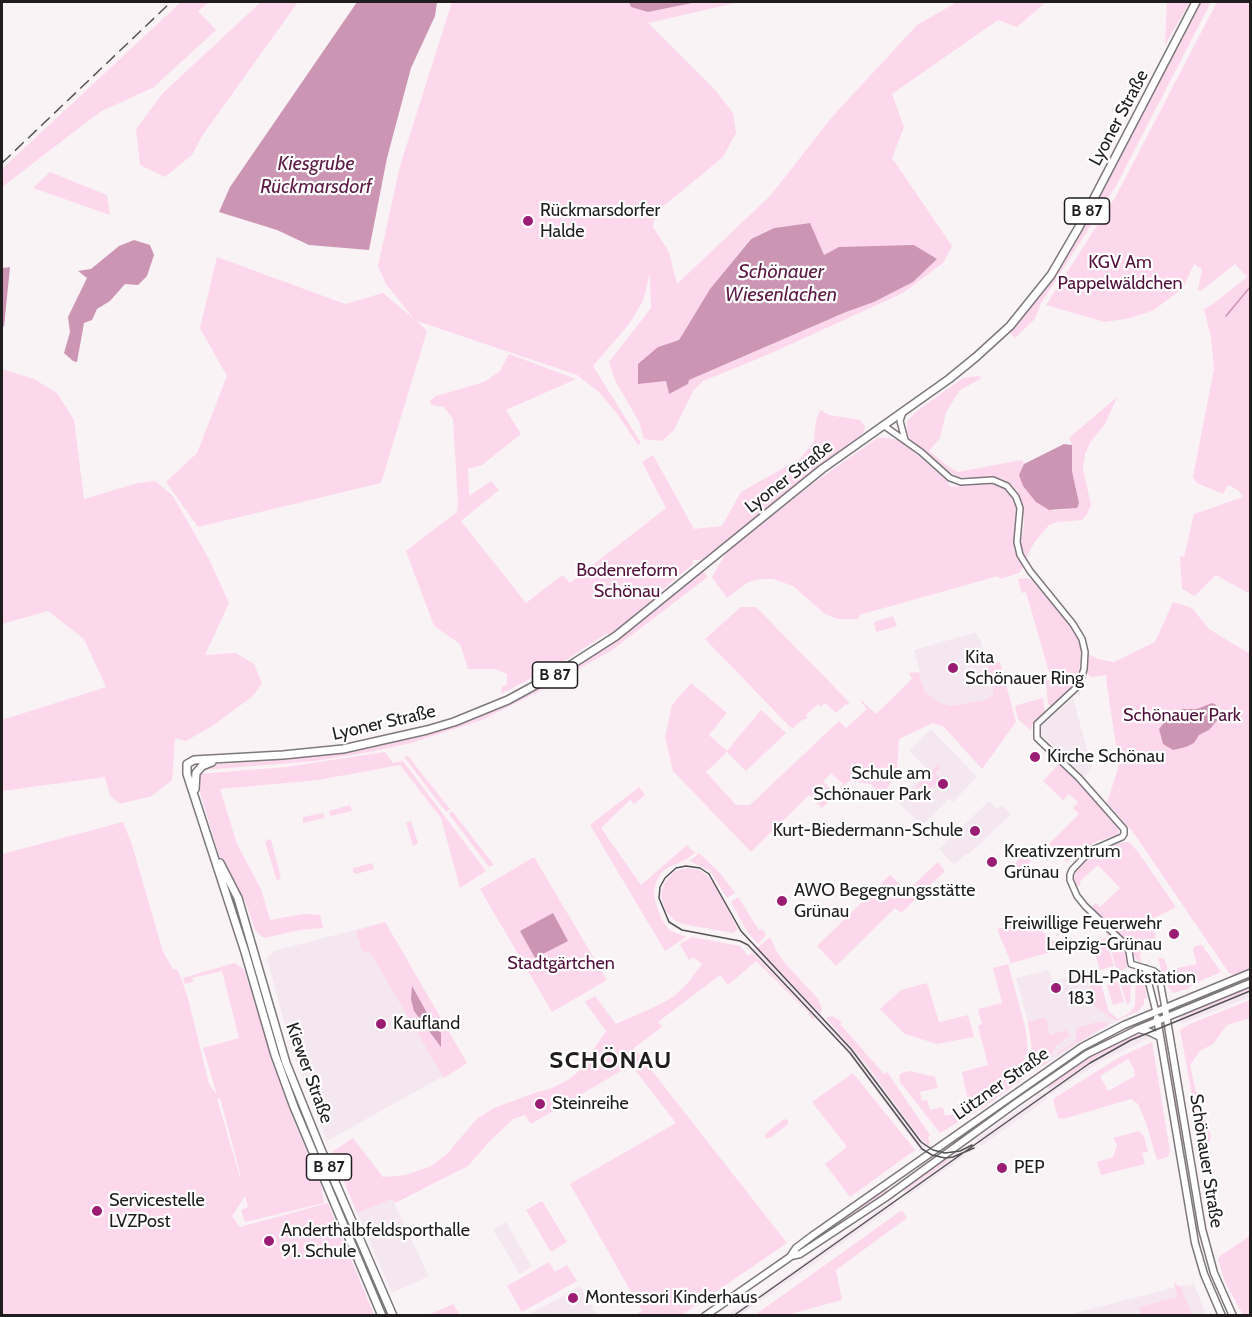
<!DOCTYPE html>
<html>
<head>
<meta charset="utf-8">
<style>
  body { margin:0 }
  #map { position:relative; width:1252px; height:1317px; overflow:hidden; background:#f9f3f6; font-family:Cabin,sans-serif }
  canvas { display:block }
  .frame { position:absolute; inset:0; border:3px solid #1f1d1e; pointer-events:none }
</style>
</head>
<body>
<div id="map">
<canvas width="1252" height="1317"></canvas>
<div class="frame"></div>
</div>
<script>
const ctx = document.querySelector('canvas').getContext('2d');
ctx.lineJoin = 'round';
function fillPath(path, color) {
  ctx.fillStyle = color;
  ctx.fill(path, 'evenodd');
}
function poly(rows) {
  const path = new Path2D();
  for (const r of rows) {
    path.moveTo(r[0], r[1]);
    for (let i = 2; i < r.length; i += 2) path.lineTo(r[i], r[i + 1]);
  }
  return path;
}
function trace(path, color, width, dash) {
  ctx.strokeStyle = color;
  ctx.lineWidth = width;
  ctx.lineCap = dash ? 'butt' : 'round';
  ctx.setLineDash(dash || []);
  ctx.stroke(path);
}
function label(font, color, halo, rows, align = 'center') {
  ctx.font = font + ' Cabin,sans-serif';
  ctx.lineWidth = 4.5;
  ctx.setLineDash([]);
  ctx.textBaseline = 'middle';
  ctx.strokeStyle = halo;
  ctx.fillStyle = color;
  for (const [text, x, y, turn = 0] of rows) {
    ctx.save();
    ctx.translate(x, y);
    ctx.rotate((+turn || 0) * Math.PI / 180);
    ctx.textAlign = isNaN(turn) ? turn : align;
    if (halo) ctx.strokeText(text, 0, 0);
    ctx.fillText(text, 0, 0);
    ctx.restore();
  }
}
fillPath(poly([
  [976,632,978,638,980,638,994,694,985,700,951,706,940,703,931,698,925,692,914,650],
  [1073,698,1092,768,1084,777,1040,733,1042,726],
  [931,729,977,777,953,802,949,798,922,826,897,801,928,770,909,751],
  [989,801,997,809,1002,805,1011,814,969,854,965,855,954,865,939,849],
  [385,922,467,1063,327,1141,292,1051,267,958,274,951],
  [755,947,850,1045,868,1066,923,1141,928,1146,923,1150,922,1151,917,1146,860,1069,839,1042,750,951],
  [1049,970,1052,981,1085,972,1099,978,1109,1011,1118,1020,1036,1070,1028,1022,1016,978],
  [1250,990,1250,997,1181,1024,1180,1018],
  [1145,1033,1151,1037,1102,1061,1049,1095,1049,1089,1052,1087,1089,1062],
  [1039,1090,1042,1094,1046,1091,1046,1100,981,1146,976,1139,1037,1096,1035,1093],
  [974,1143,977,1147,907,1197,904,1192,948,1160,942,1160,953,1151,962,1149],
  [392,1199,429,1276,392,1293,357,1213],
  [892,1200,896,1205,780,1288,740,1315,727,1315,738,1307,740,1309],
  [506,1222,532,1267,520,1274,493,1230],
  [1194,1284,1206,1315,1064,1316,1176,1287],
  [580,1286,597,1315,527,1315,546,1305]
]), '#f5e7ef');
fillPath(poly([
  [181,2,209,2,198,11,216,30,154,87,100,112,2,187,2,169],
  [261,2,298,2,202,136,192,155,165,177,140,165,136,129,163,93],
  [452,2,629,2,631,7,648,12,697,2,740,2,648,23,716,91,733,113,736,133,723,157,656,212,653,227,669,252,677,284,770,196,833,116,917,25,957,2,1046,2,1017,27,998,20,892,94,904,127,892,158,952,246,943,263,903,293,767,355,703,381,693,391,674,430,662,441,644,439,639,422,616,382,609,362,651,308,650,273,643,301,629,324,593,366,641,443,638,445,618,415,599,392,577,375,417,321,427,331,381,483,198,527,166,482,197,453,227,376,200,328,217,257,345,304,383,293,414,319,386,284,378,266,400,166],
  [809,223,824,255,936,259,913,282,874,302,846,312,689,380,688,384,669,393,658,347,679,340,710,289,750,239,773,228],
  [1167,2,1190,2,1165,45],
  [1201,2,1211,2,1117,184,1040,305,1035,319,1015,338,1010,333,1045,290,1067,255],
  [1217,2,1250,2,1250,594,1216,575,1195,596,1182,589,1180,556,1184,557,1194,514,1243,497,1238,490,1228,485,1223,494,1197,483,1193,477,1214,369,1211,337,1204,309,1213,304,1247,277,1235,264,1201,291,1198,290,1202,269,1194,264,1183,288,1154,310,1131,318,1105,322,1046,305,1116,196],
  [50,172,107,195,110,215,33,188],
  [509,354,576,379,506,410,521,434,482,465,468,469,469,496,491,481,499,490,461,521,526,603,561,576,565,577,570,583,666,508,642,462,653,455,694,529,722,526,741,492,801,458,814,441,816,420,820,410,829,415,860,420,865,426,864,432,701,560,693,560,693,564,660,592,657,600,610,636,607,633,566,660,501,694,502,687,507,684,507,674,495,669,468,669,460,644,434,626,406,551,457,512,458,503,453,419,444,407,432,405,430,401,436,396,484,382,500,371],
  [2,369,34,379,57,393,74,420,84,499,138,483,155,481,173,496,209,559,229,603,205,655,236,653,254,664,262,683,253,696,212,726,186,741,175,738,172,780,152,796,120,804,110,796,105,777,2,791,2,720,106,687,84,639,48,611,2,624],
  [978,376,982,378,960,390,946,412,940,438,929,451,948,466,958,472,1022,460,1024,464,1019,475,1053,511,1076,508,1076,488,1072,471,1072,445,1069,438,1117,397,1105,424,1091,441,1085,454,1083,469,1091,505,1087,514,1082,520,1057,522,1049,525,1034,543,1026,558,1022,553,1021,543,1024,524,1023,513,1021,501,1016,490,1007,481,996,477,958,477,948,471,909,438,907,429,907,421,918,410,963,378],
  [879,437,899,440,947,480,950,487,992,484,1008,490,1016,506,1014,550,1023,567,1019,573,1000,579,998,576,859,615,859,619,838,619,825,614,793,586,773,579,761,579,748,582,727,598,712,577,726,553,811,485],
  [702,569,707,576,705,579,612,650,538,692,482,720,411,743,370,752,315,761,203,770,211,765,303,757,365,748,431,732,558,676,579,664,638,623],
  [1026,578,1032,580,1065,619,1079,641,1081,649,1079,675,1076,682,1070,690,1051,706,1048,704,1046,681,1051,679,1026,592,1022,593,1018,579],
  [1173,602,1192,608,1209,629,1250,654,1250,970,1234,975,1229,973,1133,832,1107,803,1119,765,1106,679,1107,675,1091,677,1086,673,1088,654,1098,659,1114,662,1155,642],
  [741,607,756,607,849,702,848,706,846,704,836,713,825,703,821,707,818,704,806,715,808,718,802,720,793,728,789,726,705,639],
  [893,616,897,626,876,632,874,622],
  [1000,662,1016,722,982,769,944,727,933,723,899,739,897,770,889,786,880,796,871,784,849,781,841,789,840,787,843,784,831,773,823,781,834,793,837,790,838,793,822,808,809,795,751,852,673,771,665,737,672,705,691,683,727,713,709,735,727,751,761,710,786,733,746,771,727,752,706,772,736,805,750,805,839,721,846,728,855,720,867,709,861,702,861,700,876,714,912,679,909,673,919,672,925,692,940,703,951,706,985,700,994,694,987,665],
  [1043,698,1045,713,1033,724,1030,730,1018,719,1015,707,1017,705],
  [385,752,393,763,403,761,486,871,460,888,441,818,400,765,318,780,220,789,237,844,261,889,270,920,304,914,320,915,323,928,299,930,265,938,261,936,255,930,245,900,220,858,198,786,199,774,286,767],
  [408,756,423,775,450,809,446,812,404,757],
  [939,764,941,767,935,773,941,779,930,789,924,783,908,798,906,796],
  [1059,764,1077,781,1116,826,1119,832,1117,835,1098,841,1087,847,1084,846,1067,862,1049,844,1079,814,1073,808,1078,802,1069,794,1063,800,1043,781],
  [639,787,645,795,634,804,630,800,601,828,641,885,687,845,695,853,687,859,669,867,662,872,656,882,654,892,655,901,661,918,669,930,686,937,665,951,590,825],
  [350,805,352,811,330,816,329,811],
  [452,811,494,865,489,867,449,814],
  [323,813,325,818,303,823,303,817],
  [411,821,418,843,413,846,406,823],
  [123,822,132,845,163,952,173,969,178,970,188,998,209,1084,217,1095,203,1048,239,1038,222,971,192,978,193,982,185,984,183,978,234,963,244,969,292,1117,321,1185,324,1203,245,1222,241,1210,248,1207,245,1196,232,1216,240,1227,328,1203,374,1315,2,1315,2,854],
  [220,1098,241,1177,240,1177,217,1099],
  [269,839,271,840,281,878,277,881,265,842],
  [1124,842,1129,842,1138,852,1176,907,1152,919,1158,949,1140,953,1141,963,1134,957,1130,947,1091,908,1096,903,1100,907,1120,888,1098,865,1080,881,1081,883,1079,886,1075,887,1073,882,1077,867,1094,852],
  [699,853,720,873,735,893,727,898,710,871,690,861],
  [1024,854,1031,861,1018,875,1010,868],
  [534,857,607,980,552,1012,480,889],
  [938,862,945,871,901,913,895,908,836,966,817,946,890,875,907,891],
  [372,863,374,869,356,874,353,872,353,868],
  [688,868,700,870,713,882,738,929,733,933,682,924,674,920,665,910,661,895,664,883,675,871],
  [738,897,759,930,762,929,766,935,758,944,748,933,731,902],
  [1027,921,1030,921,1063,949,1011,963,997,929],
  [385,922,467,1063,444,1078,370,952,363,953,356,931],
  [1106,932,1125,951,1127,959,1127,967,1123,970,1117,972],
  [692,937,740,946,748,956,752,953,816,1019,812,1019,808,1012,756,961,728,985,720,975,658,1022,662,1027,634,1048,787,1243,682,1315,635,1315,642,1311,570,1184,676,1123,631,1065,531,1124,525,1115,513,1119,488,1143,468,1166,395,1203,392,1199,357,1213,332,1152,353,1138,383,1177,406,1175,431,1166,445,1156,477,1119,494,1108,537,1092,550,1089,568,1080,579,1071,606,1031,585,1002,595,996,616,1024,659,1005,673,997,688,983,702,964,693,957,689,960,680,944],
  [770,937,775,946,774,947,784,962,818,999,822,1008,820,1014,757,948],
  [1106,938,1114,966,1100,970,1092,942],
  [1202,945,1221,972,1193,984,1188,989,1173,993,1164,982,1158,958,1164,958,1168,970,1197,964,1193,950,1195,946],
  [1008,964,1026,1030,1028,1055,1024,1056,1028,1072,1027,1076,984,1107,940,1133,900,1082,899,1075,904,1072,910,1071,935,1077,938,1088,920,1092,922,1101,927,1100,930,1110,943,1107,945,1116,970,1110,962,1072,988,1065,978,1026,982,1024,978,1009,1002,1003,993,968],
  [1136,973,1142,974,1147,998,1144,999,1144,1004,1139,1011,1116,1021,1093,1005,1090,987,1091,985,1101,983,1108,1011,1118,1019,1130,1013,1135,1005],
  [1123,977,1127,978,1131,985,1130,1002,1127,1005,1119,978],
  [1118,981,1124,1002,1113,1005,1107,985],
  [927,983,939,1022,968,1015,974,1037,937,1044,905,1034,880,1009,901,990],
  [1250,988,1250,990,1180,1018,1179,1015],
  [1250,1000,1250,1018,1227,1025,1213,1044,1200,1051,1190,1065,1195,1088,1211,1136,1208,1147,1202,1149,1180,1030,1190,1024],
  [832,1016,842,1022,840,1024,884,1074,887,1072,930,1135,928,1138,930,1143,928,1146,919,1136,868,1066,826,1018],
  [1045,1017,1050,1035,1067,1030,1069,1036,1055,1047,1049,1061,1035,1070,1028,1022],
  [1144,1018,1146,1021,1116,1034,1041,1082,1039,1079,1092,1043],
  [1098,1022,1110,1023,1057,1055,1058,1052,1073,1043,1076,1039,1076,1030,1079,1027],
  [1141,1033,1145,1033,1099,1056,1049,1089,1046,1086,1099,1051],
  [1165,1037,1171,1071,1177,1090,1185,1145,1181,1145,1163,1038],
  [1152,1042,1170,1151,1168,1157,1157,1160,1146,1123,1138,1104,1131,1099,1063,1119,1058,1118,1053,1099,1118,1058],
  [1128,1059,1134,1069,1135,1076,1108,1091,1100,1076],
  [853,1073,915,1150,850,1197,825,1164,847,1147,812,1102],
  [784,1119,788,1120,788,1124,770,1138,765,1138,765,1134],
  [1139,1131,1144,1136,1148,1152,1142,1153,1145,1164,1101,1175,1097,1162,1113,1157,1117,1145,1113,1138],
  [942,1160,949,1160,904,1192,905,1187],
  [886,1188,888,1189,887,1192,825,1234,823,1233,824,1231],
  [542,1201,567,1242,551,1252,526,1210],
  [902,1210,907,1218,836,1270,842,1300,787,1315,755,1315],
  [1250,1236,1250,1315,1243,1315,1225,1282,1218,1259,1220,1256],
  [549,1262,555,1272,567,1265,577,1281,522,1312,507,1286],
  [1174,1282,1181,1288,1192,1315,1141,1315,1139,1307,1178,1297],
  [453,1304,460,1315,428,1315]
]), '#fdd7ec');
fillPath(poly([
  [357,2,437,2,435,16,411,68,387,158,369,250,309,245,277,230,219,212,230,187],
  [629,2,697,2,648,12,631,7],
  [810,223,824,255,839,247,914,245,937,259,913,282,874,302,846,312,689,380,688,384,669,394,666,381,638,384,638,364,658,347,679,340,710,289,751,239,774,228],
  [134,240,150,245,154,255,147,276,138,285,125,284,110,301,97,309,92,320,84,323,77,362,73,361,64,353,70,332,68,317,87,278,78,271,91,269,119,246],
  [10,267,4,327,2,326,2,268],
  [1064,444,1072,445,1072,471,1079,503,1077,508,1049,510,1036,502,1023,486,1019,475,1024,464],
  [1212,703,1216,705,1219,710,1219,718,1209,730,1199,735,1194,743,1186,747,1173,750,1163,744,1159,729,1167,719,1182,709,1197,709],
  [553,913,568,941,535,958,520,931],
  [412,986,432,1022,441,1033,441,1047,414,1011,411,999]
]), '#cd95b4');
trace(poly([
  [1226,316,1250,287]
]), '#cd95b4', 1.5);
const tertiary = poly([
  [903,412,900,421,905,440],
  [883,425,921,452,950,478,961,482,993,480,1007,486,1016,497,1020,508,1017,542,1020,555,1030,571,1073,624,1082,639,1085,652,1084,669,1079,685,1037,724,1037,738,1079,778,1124,829,1124,834,1122,837,1090,851,1072,870,1070,875,1070,880,1077,896,1085,906,1126,945,1129,951,1131,964,1154,971,1159,975,1165,1008],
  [1145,968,1156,1012]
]);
const secondary = poly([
  [1165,1008,1202,1229,1214,1273,1233,1316],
  [1157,1018,1195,1243,1204,1274,1222,1316],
  [1139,1029,1150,1032,1160,1037],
  [791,1256,800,1254,885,1198,1016,1103,1087,1054,1138,1029,1250,983],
  [705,1316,790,1257,796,1248,812,1236,1082,1047,1124,1025,1250,973]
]);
const primary = poly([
  [195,789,196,773,202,766,212,762],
  [220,863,238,898,286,1063,322,1152,393,1316],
  [382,1316,294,1107,275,1055,245,952,187,774,187,764,194,760,283,755,343,749,427,730,454,722,508,700,563,670,616,636,822,469,949,379,976,357,1010,326,1051,275,1079,227,1196,2]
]);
trace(tertiary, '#7d787b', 8);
trace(secondary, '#7d787b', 9);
trace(primary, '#7d787b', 10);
trace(tertiary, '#fff', 5);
trace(secondary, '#fff', 6);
trace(primary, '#fff', 7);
trace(poly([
  [972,1145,960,1151,945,1153,933,1150,921,1142,851,1049,741,931,709,874,700,868,686,866,676,868,665,878,660,887,659,898,669,922,682,930,740,941,748,945,850,1053,922,1149,932,1155,945,1158,953,1157,974,1148],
  [733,1316,1090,1063,1131,1040,1250,991]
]), '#555254', 1.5);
trace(poly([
  [2,163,171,2]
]), '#555254', 1.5, [12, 6]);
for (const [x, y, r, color] of [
  [528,221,6,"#9b1d73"],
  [953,668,6,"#9b1d73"],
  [1035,757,6,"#9b1d73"],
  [943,784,6,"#9b1d73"],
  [975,831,6,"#9b1d73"],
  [992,862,6,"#9b1d73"],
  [782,901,6,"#9b1d73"],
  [1174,934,6,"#9b1d73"],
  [1056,988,6,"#9b1d73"],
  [381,1024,6,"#9b1d73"],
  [540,1104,6,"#9b1d73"],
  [1002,1168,6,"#9b1d73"],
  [97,1211,6,"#9b1d73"],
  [269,1241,6,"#9b1d73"],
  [573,1298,6,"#9b1d73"]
]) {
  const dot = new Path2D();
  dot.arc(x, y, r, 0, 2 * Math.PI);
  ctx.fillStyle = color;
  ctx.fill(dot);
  trace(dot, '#fff', 2);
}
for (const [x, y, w] of [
  [1087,211,45],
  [555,675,45],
  [329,1167,45]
]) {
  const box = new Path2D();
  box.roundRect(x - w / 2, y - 13, w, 26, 4.5);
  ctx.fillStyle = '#fff';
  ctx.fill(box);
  trace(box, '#1f1d1e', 1.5);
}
label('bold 16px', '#1f1d1e', null, [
  ["B 87",1087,211],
  ["B 87",555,675],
  ["B 87",329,1167]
]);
label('18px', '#1f1d1e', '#fff', [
  ["Lyoner Straße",1119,118,-62],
  ["Lyoner Straße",789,477,-38],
  ["Lyoner Straße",384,723,-13],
  ["Kiewer Straße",309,1073,70],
  ["Lützner Straße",1001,1084,-35],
  ["Schönauer Straße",1206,1161,81]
]);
label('18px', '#1f1d1e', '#fff', [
  ["Rückmarsdorfer",540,211],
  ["Halde",540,232],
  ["Kita",965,658],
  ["Schönauer Ring",965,679],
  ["Kirche Schönau",1047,757],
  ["Schule am",931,774,"right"],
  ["Schönauer Park",931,795,"right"],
  ["Kurt-Biedermann-Schule",963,831,"right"],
  ["Kreativzentrum",1004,852],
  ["Grünau",1004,873],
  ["AWO Begegnungsstätte",794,891],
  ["Grünau",794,912],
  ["Freiwillige Feuerwehr",1162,924,"right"],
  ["Leipzig-Grünau",1162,945,"right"],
  ["DHL-Packstation",1068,978],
  ["183",1068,999],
  ["Kaufland",393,1024],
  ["Steinreihe",552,1104],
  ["PEP",1014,1168],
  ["Servicestelle",109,1201],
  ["LVZPost",109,1222],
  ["Anderthalbfeldsporthalle",281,1231],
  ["91. Schule",281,1252],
  ["Montessori Kinderhaus",585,1298]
], 'left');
label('18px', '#52103c', '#fff', [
  ["KGV Am",1120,263],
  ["Pappelwäldchen",1120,284],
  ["Bodenreform",627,571],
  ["Schönau",627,592],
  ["Schönauer Park",1182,716],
  ["Stadtgärtchen",561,964]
]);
label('italic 20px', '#5d1b46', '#fff', [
  ["Kiesgrube",316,164],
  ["Rückmarsdorf",316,187],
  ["Schönauer",781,272],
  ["Wiesenlachen",781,295]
]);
ctx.letterSpacing = '1.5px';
label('bold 24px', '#1f1d1e', '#fff', [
  ["SCHÖNAU",611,1061]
]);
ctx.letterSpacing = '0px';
</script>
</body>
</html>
